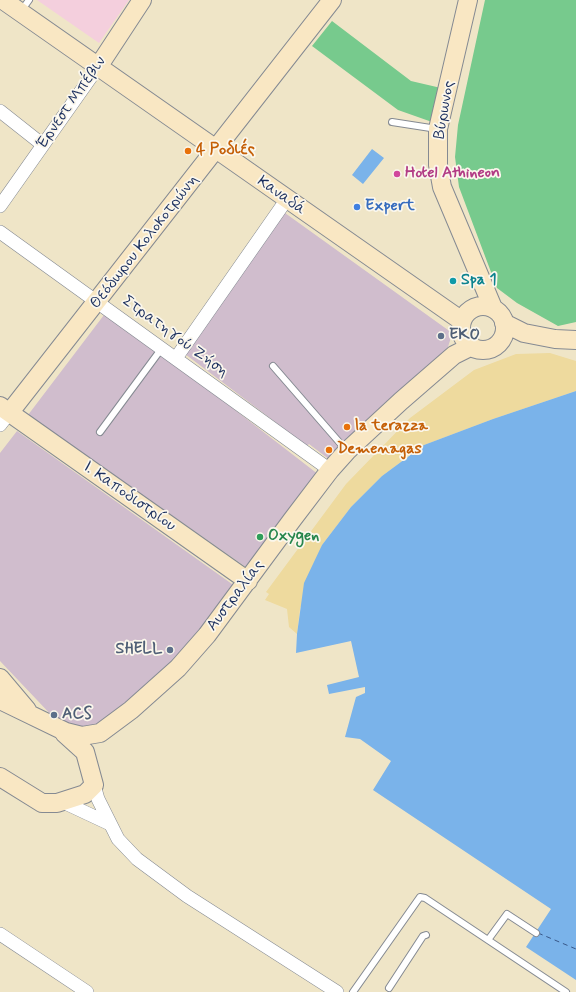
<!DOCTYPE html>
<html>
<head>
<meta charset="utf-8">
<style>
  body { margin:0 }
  canvas { display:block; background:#efe5c7 }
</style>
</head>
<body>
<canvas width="576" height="992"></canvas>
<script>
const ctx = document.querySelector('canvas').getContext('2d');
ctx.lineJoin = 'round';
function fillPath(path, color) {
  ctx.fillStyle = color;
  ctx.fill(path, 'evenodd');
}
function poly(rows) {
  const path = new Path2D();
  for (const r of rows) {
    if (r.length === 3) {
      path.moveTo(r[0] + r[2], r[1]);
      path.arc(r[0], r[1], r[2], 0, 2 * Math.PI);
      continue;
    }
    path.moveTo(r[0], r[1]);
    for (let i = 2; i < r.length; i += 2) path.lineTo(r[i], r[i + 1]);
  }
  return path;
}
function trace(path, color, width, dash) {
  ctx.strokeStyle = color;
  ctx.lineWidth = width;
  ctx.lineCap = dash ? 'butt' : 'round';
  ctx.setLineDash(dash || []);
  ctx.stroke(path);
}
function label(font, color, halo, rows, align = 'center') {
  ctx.font = font + ' Mynerve,sans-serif';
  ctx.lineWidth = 3.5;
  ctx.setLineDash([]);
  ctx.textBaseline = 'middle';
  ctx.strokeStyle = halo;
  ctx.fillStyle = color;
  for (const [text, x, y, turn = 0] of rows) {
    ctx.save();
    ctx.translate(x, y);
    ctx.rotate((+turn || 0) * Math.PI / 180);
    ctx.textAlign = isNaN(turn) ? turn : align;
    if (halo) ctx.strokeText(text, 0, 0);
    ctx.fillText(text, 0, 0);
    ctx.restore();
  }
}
fillPath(poly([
  [37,0,129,0,99,43]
]), '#f4cfdd');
fillPath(poly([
  [285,213,448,330,452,334,448,347,438,358,330,460,309,444,307,446,185,354],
  [107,311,323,478,253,572,28,415],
  [17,431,239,589,130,708,85,730,55,719,0,661,0,453]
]), '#d0bdcd');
fillPath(poly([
  [485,0,576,0,576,322,558,326,517,303,497,288,459,187,455,157,458,125],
  [332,21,411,81,441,88,432,122,398,110,312,46]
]), '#77ca8d');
fillPath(poly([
  [550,353,576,361,576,391,493,419,424,445,382,476,351,507,322,545,300,609,297,634,289,627,287,609,265,600,269,594,266,592,346,484,410,418,474,370,516,354]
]), '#eeda9e');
fillPath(poly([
  [372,149,384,158,363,184,352,175],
  [576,391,576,980,526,947,551,909,373,790,391,761,360,739,345,737,356,697,365,693,365,687,329,694,327,685,359,677,351,641,296,653,297,634,304,583,322,545,351,507,382,476,424,445,493,419]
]), '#7ab3ea');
trace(poly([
  [538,933,576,949]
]), '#385788', 1, [5, 4]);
const lane = poly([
  [21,11,29,0],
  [392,122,437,129],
  [273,366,346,450],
  [100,432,162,348],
  [488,940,507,914,536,933],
  [389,988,423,936,426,935],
  [353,992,420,897,425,898,566,992]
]);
const street = poly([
  [0,111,43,145],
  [0,206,98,67],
  [0,232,330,470],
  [176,358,287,199],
  [0,425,10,412],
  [94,785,98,799,118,839,137,859,187,896,337,992],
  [63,802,110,824],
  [0,934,87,992]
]);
const secondary = poly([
  [3,0,462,321],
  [468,0,438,129,438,165,442,187,493,308],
  [98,67,142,0],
  [483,328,22],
  [504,323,524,333,555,339,576,340],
  [0,406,248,581],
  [10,412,332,0],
  [0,678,27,710],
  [0,700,66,732,82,736,100,733,131,710,178,668,207,635,292,520,330,470,347,451,401,401,454,355,472,346],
  [0,777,42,803,57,803,85,794,94,785,85,752,64,733]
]);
trace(lane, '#858a92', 8);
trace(street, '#858a92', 14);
trace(secondary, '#858a92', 20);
trace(lane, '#fff', 6);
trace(street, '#fff', 13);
trace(secondary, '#f9e7c3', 18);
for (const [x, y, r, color] of [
  [188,151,4,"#e8710a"],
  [397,174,4,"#d1479c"],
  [357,207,4,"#3f7fe0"],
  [453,281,4,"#0f9aa8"],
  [441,336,4,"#5c6f8a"],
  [347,427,4,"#e8710a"],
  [329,450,4,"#e8710a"],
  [260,537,4,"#2e9e5b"],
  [170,650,4,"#5c6f8a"],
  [54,715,4,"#5c6f8a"]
]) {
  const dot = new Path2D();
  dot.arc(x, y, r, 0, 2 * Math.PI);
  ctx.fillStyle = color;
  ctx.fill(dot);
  trace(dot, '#fbf7ec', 1.5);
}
label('16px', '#1b2f5e', '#fbf7ec', [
  ["Έρνεστ Μπέβιν",72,103,-55],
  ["Βύρωνος",445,110,-80],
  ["Καναδά",281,196,35],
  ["Θεόδωρου Κολοκοτρώνη",145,242,-52],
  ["Στρατηγού Ζήση",175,337,36],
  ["Ι. Καποδιστρίου",129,497,35],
  ["Αυστραλίας",236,596,-53]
]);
label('bold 16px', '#c56008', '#fbf7ec', [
  ["4 Ροδιές",196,151],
  ["la terazza",355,427],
  ["Demenagas",337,450]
], 'left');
label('bold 16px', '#b23c85', '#fbf7ec', [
  ["Hotel Athineon",405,174]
], 'left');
label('bold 16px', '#366cbe', '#fbf7ec', [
  ["Expert",365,207]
], 'left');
label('bold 16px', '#0d838f', '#fbf7ec', [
  ["Spa 1",461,281]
], 'left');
label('bold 16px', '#4e5e75', '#fbf7ec', [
  ["EKO",449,336],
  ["SHELL",162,650,"right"],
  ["ACS",62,715]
], 'left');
label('bold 16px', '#27864d', '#fbf7ec', [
  ["Oxygen",268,537]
], 'left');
</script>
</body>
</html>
